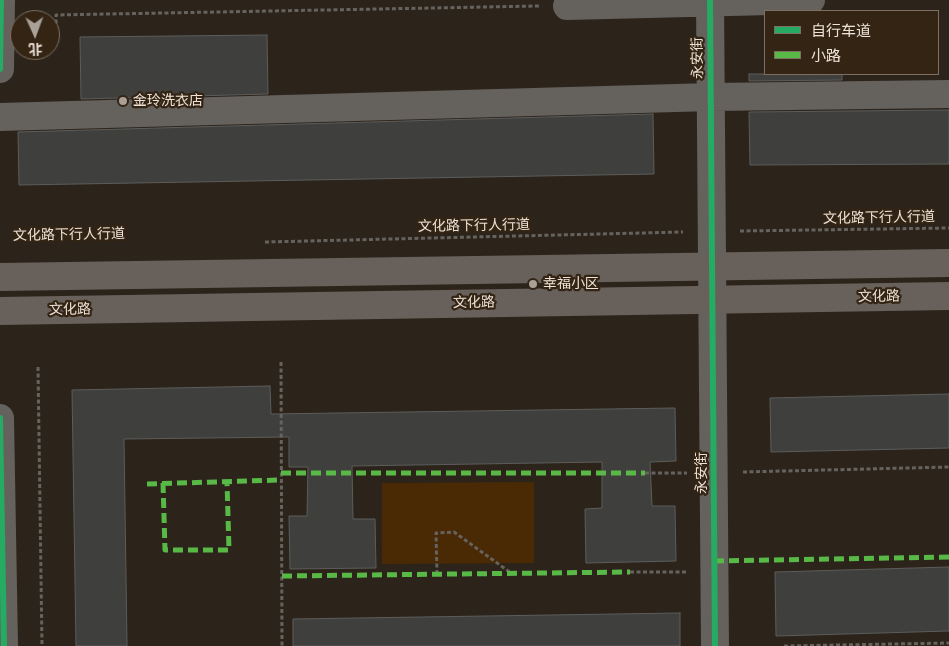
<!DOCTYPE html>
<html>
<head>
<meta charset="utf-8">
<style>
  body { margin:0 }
  #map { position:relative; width:949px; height:646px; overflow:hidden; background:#2c241b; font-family:"Noto Sans","Noto Sans SC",sans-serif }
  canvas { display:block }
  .legend { position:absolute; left:764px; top:10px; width:175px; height:65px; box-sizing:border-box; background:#332414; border:1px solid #7d7062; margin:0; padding:6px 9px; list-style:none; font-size:15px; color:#ede2d8 }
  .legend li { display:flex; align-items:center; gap:10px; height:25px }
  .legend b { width:25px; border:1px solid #7d7062 }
  .north { position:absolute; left:10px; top:10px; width:50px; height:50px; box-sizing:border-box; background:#332414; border:1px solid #7d7062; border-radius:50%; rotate:178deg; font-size:14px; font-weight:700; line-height:20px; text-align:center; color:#ede2d8 }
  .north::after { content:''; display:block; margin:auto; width:18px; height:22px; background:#a9a096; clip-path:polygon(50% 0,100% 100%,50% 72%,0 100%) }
</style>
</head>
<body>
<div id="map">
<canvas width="949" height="646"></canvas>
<ul class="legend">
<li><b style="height:6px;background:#26ab63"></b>自行车道</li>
<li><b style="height:6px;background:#58b947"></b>小路</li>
</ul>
<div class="north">北</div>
</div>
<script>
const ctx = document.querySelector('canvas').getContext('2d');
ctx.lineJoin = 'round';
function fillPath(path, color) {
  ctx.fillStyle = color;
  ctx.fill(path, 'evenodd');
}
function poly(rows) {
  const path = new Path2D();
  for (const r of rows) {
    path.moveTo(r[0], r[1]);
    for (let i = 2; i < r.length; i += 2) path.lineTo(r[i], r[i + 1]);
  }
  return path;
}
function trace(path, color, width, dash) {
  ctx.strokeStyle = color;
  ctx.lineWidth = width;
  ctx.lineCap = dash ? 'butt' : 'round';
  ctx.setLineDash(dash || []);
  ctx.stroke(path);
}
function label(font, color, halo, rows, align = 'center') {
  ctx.font = font + ' "Noto Sans","Noto Sans SC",sans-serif';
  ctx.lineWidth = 4.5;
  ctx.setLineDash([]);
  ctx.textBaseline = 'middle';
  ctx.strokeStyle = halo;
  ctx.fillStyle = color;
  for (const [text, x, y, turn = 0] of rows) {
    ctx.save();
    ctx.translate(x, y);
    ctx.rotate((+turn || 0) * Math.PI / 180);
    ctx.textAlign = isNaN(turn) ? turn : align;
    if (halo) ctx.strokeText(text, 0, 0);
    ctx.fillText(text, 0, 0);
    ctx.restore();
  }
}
fillPath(poly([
  [534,482,534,563,382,564,382,483]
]), '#492a05');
const building = poly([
  [267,35,268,94,81,99,80,37,267,35],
  [749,74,842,74,842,80,749,81,749,74],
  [949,110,949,164,750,165,749,112,949,110],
  [653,114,654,174,19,185,18,132,653,114],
  [270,386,271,414,675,408,676,461,650,462,652,506,675,506,676,561,586,563,585,509,602,508,602,462,352,466,353,519,375,519,376,568,290,569,289,516,307,516,308,467,289,467,289,437,124,439,127,646,76,646,72,390,270,386],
  [949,394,949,448,771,452,770,398,949,394],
  [949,567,949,631,776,636,775,572,949,567],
  [680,613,680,646,293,646,293,619,680,613]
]);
fillPath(building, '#3f403d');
trace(building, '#5c5d5c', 1);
trace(poly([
  [50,37,56,37,56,15,539,6],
  [740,231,949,228],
  [265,242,683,232],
  [281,362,282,646],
  [38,367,42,646],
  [743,472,949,467],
  [645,473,687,473],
  [630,572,686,572],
  [437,574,436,533,454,532,511,573],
  [784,646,949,643]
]), '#66625e', 3, [4, 2.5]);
trace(poly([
  [710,0,715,646],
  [567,6,811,0],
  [0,69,1,0],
  [0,117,711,97,949,94],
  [0,418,4,646]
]), '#65615d', 28);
trace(poly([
  [0,277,949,263],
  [0,311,949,296]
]), '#68605b', 28);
trace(poly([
  [281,473,645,473],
  [163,483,165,550,229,550,227,482],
  [147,484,281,480],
  [714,561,949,557],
  [282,576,630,572]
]), '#58b947', 5, [10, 5]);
trace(poly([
  [710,0,715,646],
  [0,69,1,0],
  [0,418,4,646]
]), '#26ab63', 6);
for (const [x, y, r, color] of [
  [123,101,5,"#a9a096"],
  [533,284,5,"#a9a096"]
]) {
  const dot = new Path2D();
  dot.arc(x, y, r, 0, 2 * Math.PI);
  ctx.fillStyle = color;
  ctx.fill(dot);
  trace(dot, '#332414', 2);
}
label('14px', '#ede2d8', '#332414', [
  ["永安街",698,58,-91],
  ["文化路下行人行道",879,218,-1],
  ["文化路下行人行道",474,226,-1],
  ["文化路下行人行道",69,235,-1],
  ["文化路",879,297,-1],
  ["文化路",474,303,-1],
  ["文化路",70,310,-1],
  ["永安街",702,473,-90]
]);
label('14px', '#ede2d8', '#332414', [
  ["金玲洗衣店",133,101],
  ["幸福小区",543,284]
], 'left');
</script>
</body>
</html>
